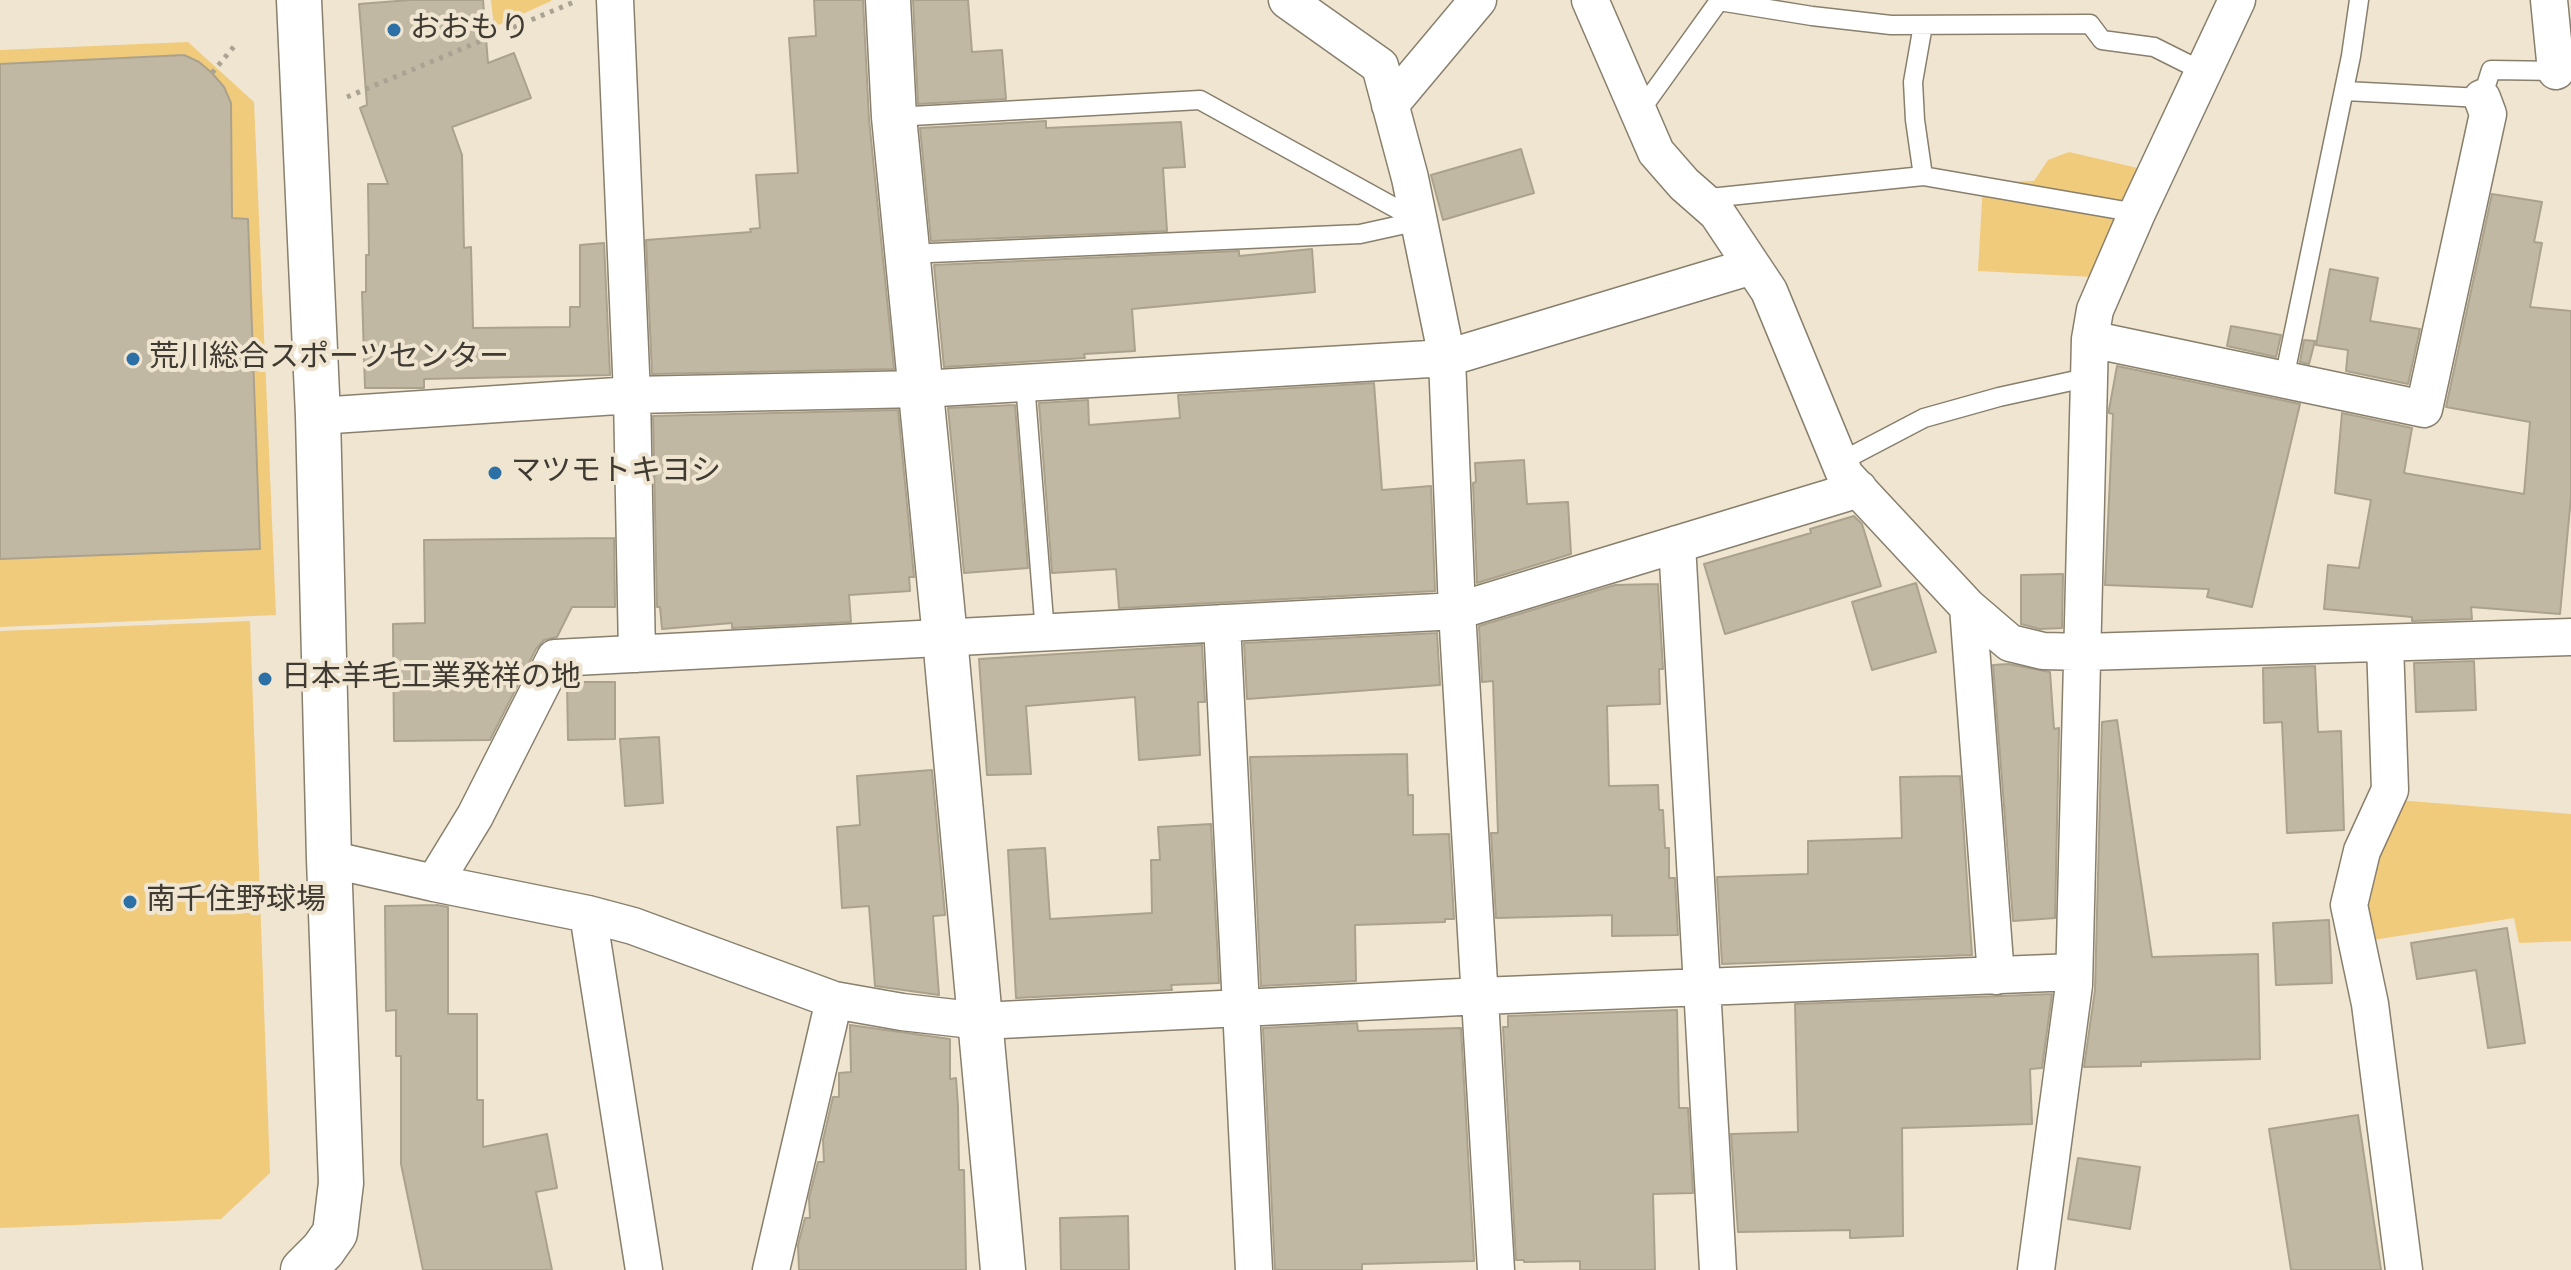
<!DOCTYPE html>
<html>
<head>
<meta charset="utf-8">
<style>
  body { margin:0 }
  canvas { display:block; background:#efe5d0 }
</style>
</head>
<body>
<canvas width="2571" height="1270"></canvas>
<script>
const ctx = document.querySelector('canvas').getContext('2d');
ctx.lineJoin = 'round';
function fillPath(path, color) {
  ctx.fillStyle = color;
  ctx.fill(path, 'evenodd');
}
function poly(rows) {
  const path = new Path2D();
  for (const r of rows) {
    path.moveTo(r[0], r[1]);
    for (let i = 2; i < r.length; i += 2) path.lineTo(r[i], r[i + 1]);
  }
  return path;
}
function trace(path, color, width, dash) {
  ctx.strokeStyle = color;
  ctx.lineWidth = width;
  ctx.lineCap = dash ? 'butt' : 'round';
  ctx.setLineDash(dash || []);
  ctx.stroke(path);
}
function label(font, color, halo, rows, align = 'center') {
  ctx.font = font + ' Jost,"Noto Sans JP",sans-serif';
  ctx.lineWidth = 8;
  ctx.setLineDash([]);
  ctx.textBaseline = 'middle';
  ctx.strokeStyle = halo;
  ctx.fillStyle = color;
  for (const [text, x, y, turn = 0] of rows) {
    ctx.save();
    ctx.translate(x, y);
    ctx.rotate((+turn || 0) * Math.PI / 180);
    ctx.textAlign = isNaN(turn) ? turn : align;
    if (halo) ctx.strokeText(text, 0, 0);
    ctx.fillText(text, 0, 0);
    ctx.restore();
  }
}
fillPath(poly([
  [491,0,551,0,551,1,494,27],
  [188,42,254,102,276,615,0,627,0,50],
  [2069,152,2142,169,2093,277,1978,271,1983,183,2034,181,2048,160],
  [250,621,270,1173,221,1219,0,1228,0,631],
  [2397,800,2571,814,2571,941,2519,943,2514,918,2366,941,2360,904]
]), '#f0cb7b');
const building = poly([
  [410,0,483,0,488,63,514,53,531,98,452,127,462,155,464,248,471,247,473,328,570,327,570,307,580,307,580,245,604,243,610,375,424,379,424,388,365,388,362,292,366,292,366,255,369,255,368,184,388,184,360,108,367,105,359,4,410,0],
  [814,0,863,0,869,119,894,369,652,374,646,240,751,232,750,229,760,228,756,175,798,173,789,38,816,36,814,0],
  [913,0,968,0,972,52,1002,50,1006,99,918,104,913,0],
  [184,55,199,62,212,73,224,87,231,103,232,218,248,219,260,549,0,559,0,64,184,55],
  [1046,121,1046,128,1181,122,1185,167,1163,168,1167,231,931,241,920,128,1046,121],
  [1521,149,1534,193,1443,220,1431,175,1521,149],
  [2492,194,2542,202,2534,242,2542,243,2530,307,2571,311,2571,497,2560,614,2471,607,2472,619,2412,621,2412,617,2324,609,2328,565,2359,568,2371,500,2335,493,2342,413,2412,428,2404,473,2524,494,2530,422,2446,407,2492,194],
  [1312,249,1315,292,1132,309,1135,351,1084,354,1085,358,944,367,934,265,1239,251,1239,256,1312,249],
  [2330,269,2378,278,2370,321,2420,329,2408,384,2346,371,2348,350,2316,345,2330,269],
  [2231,326,2281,335,2276,357,2227,346,2231,326],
  [2304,340,2315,341,2309,364,2300,362,2304,340],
  [2117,366,2300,404,2252,607,2207,597,2209,589,2105,585,2113,414,2109,413,2109,410,2117,366],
  [1374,383,1382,490,1431,486,1435,591,1119,608,1116,569,1052,573,1039,403,1088,400,1089,425,1180,418,1178,395,1374,383],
  [1015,405,1028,568,964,573,948,408,1015,405],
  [898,410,914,577,909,577,910,591,849,595,851,622,732,628,732,623,662,629,660,607,657,607,653,416,898,410],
  [1524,460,1527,504,1568,502,1571,554,1477,583,1473,483,1476,482,1475,463,1524,460],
  [1854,516,1862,524,1881,586,1725,634,1704,564,1811,533,1810,529,1854,516],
  [614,538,615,607,572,607,557,637,544,640,536,649,490,740,394,741,393,624,425,623,424,540,614,538],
  [2063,574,2062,628,2040,629,2021,624,2021,575,2063,574],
  [1916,583,1936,652,1872,670,1852,602,1916,583],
  [1658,584,1663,669,1659,669,1660,704,1607,706,1609,786,1658,785,1659,810,1663,810,1665,848,1669,848,1669,878,1675,878,1678,935,1612,936,1612,915,1496,918,1491,833,1498,833,1493,681,1482,682,1479,626,1615,585,1658,584],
  [1437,633,1440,685,1247,699,1244,643,1437,633],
  [1202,645,1205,702,1198,702,1200,755,1139,760,1135,697,1026,706,1031,774,987,775,979,659,1202,645],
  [2474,661,2476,710,2416,712,2414,663,2474,661],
  [2008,664,2050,672,2054,729,2059,728,2055,918,2013,921,1993,665,2008,664],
  [2315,666,2318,732,2341,731,2344,830,2287,833,2282,722,2264,723,2263,668,2315,666],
  [567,682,615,682,615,739,568,740,567,682],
  [2117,720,2152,957,2258,954,2260,1059,2141,1062,2141,1066,2084,1067,2095,990,2102,722,2117,720],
  [659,737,663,803,625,806,620,739,659,737],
  [1407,754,1408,795,1413,795,1413,835,1449,834,1454,919,1445,919,1445,922,1355,925,1356,981,1261,986,1250,757,1407,754],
  [932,770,945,915,933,916,939,995,875,986,869,906,842,908,837,827,860,825,857,776,932,770],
  [1960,776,1972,955,1722,964,1717,877,1808,874,1808,841,1902,838,1900,777,1960,776],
  [1211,824,1219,983,1171,985,1172,990,1016,998,1008,850,1045,848,1050,919,1152,913,1151,860,1160,860,1158,827,1211,824],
  [437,905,448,907,448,1014,477,1014,477,1100,483,1100,483,1147,547,1134,557,1188,536,1192,552,1270,423,1270,401,1164,401,1056,396,1056,396,1010,386,1011,385,906,437,905],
  [2329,920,2332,983,2276,985,2273,923,2329,920],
  [2507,928,2525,1043,2488,1048,2476,970,2417,979,2411,943,2507,928],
  [2052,994,2042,1068,2030,1069,2032,1124,1902,1128,1903,1236,1850,1238,1850,1230,1738,1232,1731,1134,1798,1132,1795,1004,2052,994],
  [1677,1010,1679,1108,1688,1108,1693,1193,1653,1194,1655,1270,1580,1270,1580,1261,1524,1262,1524,1260,1516,1260,1503,1027,1508,1027,1508,1016,1677,1010],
  [1357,1023,1358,1031,1461,1028,1474,1261,1362,1264,1362,1270,1275,1270,1263,1028,1357,1023],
  [850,1025,950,1039,950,1079,956,1078,958,1106,959,1170,964,1170,966,1270,799,1270,798,1245,805,1218,810,1218,809,1198,818,1162,824,1162,823,1140,833,1097,839,1097,839,1073,851,1072,850,1025],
  [2358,1115,2381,1270,2291,1270,2269,1129,2358,1115],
  [2078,1158,2140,1167,2130,1229,2068,1219,2078,1158],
  [1128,1216,1129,1270,1061,1270,1060,1218,1128,1216]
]);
fillPath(building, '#c1b8a4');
trace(building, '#aba28e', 2);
const service = poly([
  [2345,91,2482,98,2491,70,2560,71],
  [1640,111,1719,1,1812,16,1891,25,2090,24,2102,40,2154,47,2204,72],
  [894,117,1200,100,1419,221],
  [1923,176,1915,120,1913,82,1923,25],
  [1700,199,1923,176,2137,213],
  [908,254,1360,234,1419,221],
  [2284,379,2351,56,2359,0],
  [1025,383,1045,633],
  [1840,462,1924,418,1999,397,2090,377]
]);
const minor = poly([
  [615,0,632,395,637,654],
  [1287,0,1380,66,1410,178,1447,358,1457,611,1496,1270],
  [1590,0,1656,152,1684,184,1717,213,1769,291,1845,475,1968,607,2010,643,2043,651,2085,652,2571,637],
  [2549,0,2556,71],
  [1390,105,1478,0],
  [2090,339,2424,409,2488,114,2482,98],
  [318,416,632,395,921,389,1447,358,1752,266],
  [1677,544,1718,1270],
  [1968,607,1996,976],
  [1222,623,1254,1270],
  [2385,643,2390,790,2362,851,2349,905,2370,1004,2404,1270],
  [329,859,434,883,475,816,555,658,1457,611,1859,489],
  [434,883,588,914,633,926,834,1000,902,1012,981,1021,1481,996,2074,972],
  [588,914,644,1270],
  [771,1270,834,1000],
  [2036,1270,2074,985,2090,339,2095,310,2137,213,2237,0]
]);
const tertiary = poly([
  [299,0,318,416,329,859,341,1183,335,1233,323,1250,303,1270],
  [888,0,894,117,945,638,1003,1270]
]);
trace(service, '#887f6d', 21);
trace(minor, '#887f6d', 39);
trace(tertiary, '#887f6d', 47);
trace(poly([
  [212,73,236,44],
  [347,97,574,2]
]), '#aaa292', 5, [4, 6]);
trace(service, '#fff', 18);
trace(minor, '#fff', 36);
trace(tertiary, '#fff', 44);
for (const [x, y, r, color] of [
  [394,30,8,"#2c70a5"],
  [133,359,8,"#2c70a5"],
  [495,473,8,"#2c70a5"],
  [265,679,8,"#2c70a5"],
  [130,902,8,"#2c70a5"]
]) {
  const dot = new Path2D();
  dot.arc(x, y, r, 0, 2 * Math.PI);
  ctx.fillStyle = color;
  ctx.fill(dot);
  trace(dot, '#efe5d0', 3);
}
label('30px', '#3f3b33', '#efe5d0', [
  ["おおもり",410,30],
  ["荒川総合スポーツセンター",149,359],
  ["マツモトキヨシ",511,473],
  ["日本羊毛工業発祥の地",281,679],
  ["南千住野球場",146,902]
], 'left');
</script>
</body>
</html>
